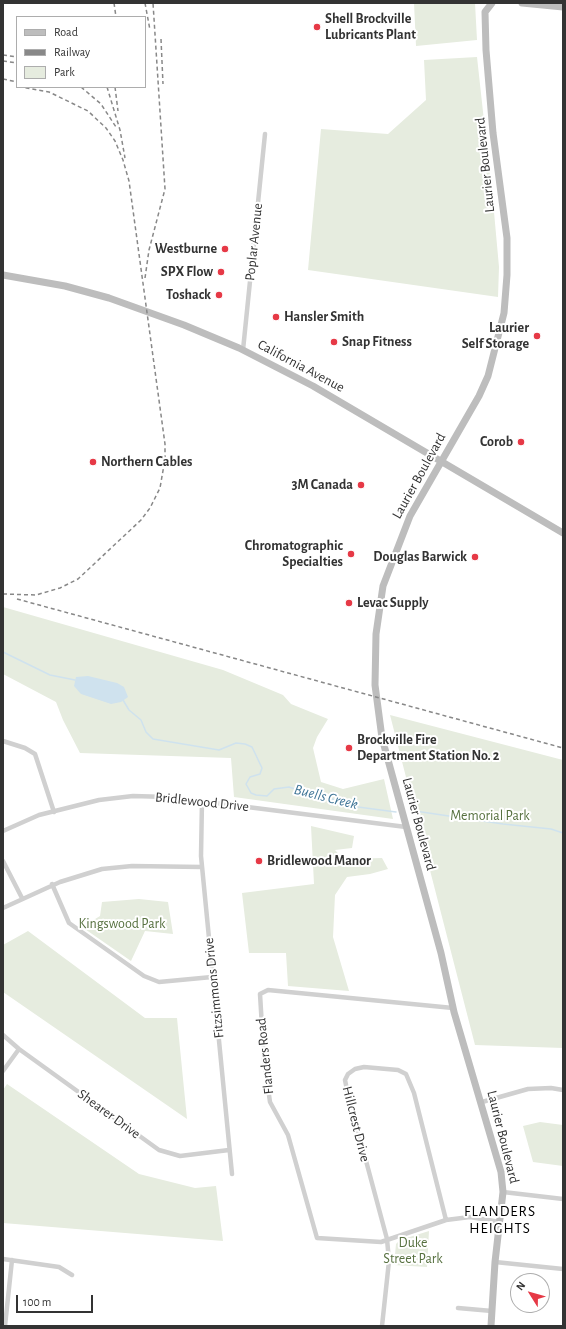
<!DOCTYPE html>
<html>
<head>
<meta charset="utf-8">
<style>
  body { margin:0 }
  #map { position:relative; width:566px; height:1329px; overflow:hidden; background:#fff; font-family:"Alegreya Sans",sans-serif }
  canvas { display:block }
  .frame { position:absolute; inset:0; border:4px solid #333; pointer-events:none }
  .legend { position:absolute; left:16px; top:16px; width:130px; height:72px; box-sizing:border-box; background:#fff; border:1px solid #adadad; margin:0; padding:5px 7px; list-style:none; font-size:12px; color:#333 }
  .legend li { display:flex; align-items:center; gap:8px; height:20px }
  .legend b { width:20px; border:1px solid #adadad }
  .north { position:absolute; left:510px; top:1273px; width:40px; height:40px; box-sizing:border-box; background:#fff; border:1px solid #adadad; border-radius:50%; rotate:307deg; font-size:11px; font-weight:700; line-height:16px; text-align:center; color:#333 }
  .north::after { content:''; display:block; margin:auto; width:14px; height:18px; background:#e63946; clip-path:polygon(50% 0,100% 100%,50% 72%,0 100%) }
  .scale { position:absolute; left:16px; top:1295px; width:77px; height:18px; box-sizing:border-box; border:2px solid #333; border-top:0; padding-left:5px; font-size:12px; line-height:14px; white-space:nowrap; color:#333; -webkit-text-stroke:3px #fff; paint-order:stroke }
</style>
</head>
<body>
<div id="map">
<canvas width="566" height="1329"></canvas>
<div class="frame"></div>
<ul class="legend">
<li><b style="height:5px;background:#bdbdbd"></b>Road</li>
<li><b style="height:5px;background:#888"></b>Railway</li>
<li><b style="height:11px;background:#e6ecdf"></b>Park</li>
</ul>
<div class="north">N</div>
<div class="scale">100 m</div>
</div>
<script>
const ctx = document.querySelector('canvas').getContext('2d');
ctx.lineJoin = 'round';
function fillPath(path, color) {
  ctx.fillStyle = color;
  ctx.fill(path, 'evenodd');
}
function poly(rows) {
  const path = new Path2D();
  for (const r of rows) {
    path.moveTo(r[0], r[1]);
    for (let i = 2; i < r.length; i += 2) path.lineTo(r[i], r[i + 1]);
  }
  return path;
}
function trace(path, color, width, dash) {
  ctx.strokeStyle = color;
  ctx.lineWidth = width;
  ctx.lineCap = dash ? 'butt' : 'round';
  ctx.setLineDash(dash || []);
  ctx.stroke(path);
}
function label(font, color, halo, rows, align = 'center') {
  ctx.font = font + ' "Alegreya Sans",sans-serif';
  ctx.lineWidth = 4;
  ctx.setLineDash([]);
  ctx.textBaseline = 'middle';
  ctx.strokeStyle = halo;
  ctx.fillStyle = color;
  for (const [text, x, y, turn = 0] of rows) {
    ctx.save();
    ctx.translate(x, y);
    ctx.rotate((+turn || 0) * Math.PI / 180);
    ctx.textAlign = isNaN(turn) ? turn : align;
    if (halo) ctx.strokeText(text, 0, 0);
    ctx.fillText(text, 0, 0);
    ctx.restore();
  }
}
fillPath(poly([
  [414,3,475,3,477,40,416,46],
  [477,57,494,212,499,267,498,297,308,270,321,129,388,134,426,100,424,60],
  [3,607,223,670,283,695,291,704,328,719,317,737,313,748,321,782,343,789,384,779,393,819,234,797,231,758,80,753,63,720,56,702,3,674],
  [390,715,563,760,563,1048,475,1045],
  [311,826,354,836,352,848,335,850,343,859,382,858,388,869,370,874,347,877,335,895,333,937,349,991,288,986,286,953,249,953,242,893,314,884],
  [139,899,168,902,173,934,145,931,131,961,82,927,100,916,102,902],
  [28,931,145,1018,177,1018,187,1119,3,992,3,945],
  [7,1084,139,1174,195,1188,216,1186,223,1241,3,1223,3,1090],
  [540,1122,563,1125,563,1166,533,1162,523,1126],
  [429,1231,427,1267,394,1265,396,1244,400,1240]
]), '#e6ecdf');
fillPath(poly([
  [88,676,117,683,124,687,128,697,121,702,111,704,81,694,74,686,76,677]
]), '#cfe2ee');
trace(poly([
  [3,652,50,675,75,680],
  [123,700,129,710,141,720,146,732,153,739,219,750,236,743,245,744,252,747,262,768,260,774,250,777,246,784,251,793,256,795,267,796,274,789,289,787,318,797,339,800,358,807,396,812],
  [415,811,503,824,551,829,563,833]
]), '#cfe2ee', 1.5);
trace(poly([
  [243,350,265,134],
  [3,741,25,748,35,754,54,812],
  [202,801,201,856,232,1174],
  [3,831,39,815,99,800,133,796,168,797,406,827],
  [3,861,22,898],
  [52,884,69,923,144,976,159,982,212,977],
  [3,908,60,882,102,869,132,866,202,867],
  [453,1008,268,990,260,994,264,1060,270,1102,288,1135,317,1238,381,1242,446,1220,470,1217,500,1222],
  [3,1035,19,1049,159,1150,180,1156,229,1150],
  [3,1071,19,1049],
  [482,1102,528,1089,551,1088,563,1090],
  [503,1192,563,1199],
  [3,1259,59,1267,72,1275],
  [495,1262,563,1269],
  [458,1308,492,1311],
  [5,1326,12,1260],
  [382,1326,389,1261,387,1239,347,1090,345,1080,348,1074,355,1069,364,1067,398,1070,406,1074,414,1093,446,1220]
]), '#d0d0d0', 4.5);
trace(poly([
  [522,3,563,7],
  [3,275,65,286,109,298,184,325,239,348,313,386,563,533],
  [491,1326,495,1262,503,1192,501,1172,454,1012,441,953,382,738,375,685,376,634,383,586,410,516,479,396,488,376,504,313,507,275,507,238,493,133,486,50,485,12,492,3]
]), '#bdbdbd', 7);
trace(poly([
  [114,3,116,17],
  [145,3,150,30],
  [161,39,163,84],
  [3,55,17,57],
  [3,61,17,63],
  [3,79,17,82],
  [81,87,101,104,116,127],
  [107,87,120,130,125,158],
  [115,87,118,111],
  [145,278,149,250,165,189,153,3],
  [3,594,36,595,60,588,78,579,141,520,150,508,160,488,165,459,165,444,129,181,123,160,115,141,106,128,88,111,49,92,21,87],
  [17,599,563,748]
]), '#888', 1.5, [4, 3]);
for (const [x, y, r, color] of [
  [317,27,4,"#e63946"],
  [225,249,4,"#e63946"],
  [221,272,4,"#e63946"],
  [219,295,4,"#e63946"],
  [276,317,4,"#e63946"],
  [537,336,4,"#e63946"],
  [334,342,4,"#e63946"],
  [521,442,4,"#e63946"],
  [93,462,4,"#e63946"],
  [361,485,4,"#e63946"],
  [351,554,4,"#e63946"],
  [475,557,4,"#e63946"],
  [349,603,4,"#e63946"],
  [349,748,4,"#e63946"],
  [259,861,4,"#e63946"]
]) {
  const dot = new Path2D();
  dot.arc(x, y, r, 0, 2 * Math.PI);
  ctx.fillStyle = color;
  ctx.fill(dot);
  trace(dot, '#fff', 1.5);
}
label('bold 14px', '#333', '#fff', [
  ["Shell Brockville",325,19,"left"],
  ["Lubricants Plant",325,35,"left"],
  ["Westburne",217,249],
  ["SPX Flow",213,272],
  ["Toshack",211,295],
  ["Hansler Smith",284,317,"left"],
  ["Laurier",529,328],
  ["Self Storage",529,344],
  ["Snap Fitness",342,342,"left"],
  ["Corob",513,442],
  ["Northern Cables",101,462,"left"],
  ["3M Canada",353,485],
  ["Chromatographic",343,546],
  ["Specialties",343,562],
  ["Douglas Barwick",467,557],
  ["Levac Supply",357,603,"left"],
  ["Brockville Fire",357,740,"left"],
  ["Department Station No. 2",357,756,"left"],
  ["Bridlewood Manor",267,861,"left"]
], 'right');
label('14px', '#333', '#fff', [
  ["Laurier Boulevard",485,165,-96],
  ["Poplar Avenue",254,242,-84],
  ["California Avenue",301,366,28],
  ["Laurier Boulevard",419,476,-61],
  ["Bridlewood Drive",202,802,6],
  ["Laurier Boulevard",419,824,75],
  ["Fitzsimmons Drive",214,988,-96],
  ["Flanders Road",265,1056,-96],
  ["Shearer Drive",109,1114,36],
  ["Hillcrest Drive",356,1124,76],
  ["Laurier Boulevard",503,1137,76]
]);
label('14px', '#56703f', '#fff', [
  ["Memorial Park",490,816],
  ["Kingswood Park",122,924],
  ["Duke",413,1243],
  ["Street Park",413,1259]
]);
label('italic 15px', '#3f7597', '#fff', [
  ["Buells Creek",326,797,14]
]);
ctx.letterSpacing = '1px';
label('15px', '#000', '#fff', [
  ["FLANDERS",500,1211],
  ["HEIGHTS",500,1228]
]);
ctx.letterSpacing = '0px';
</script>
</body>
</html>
